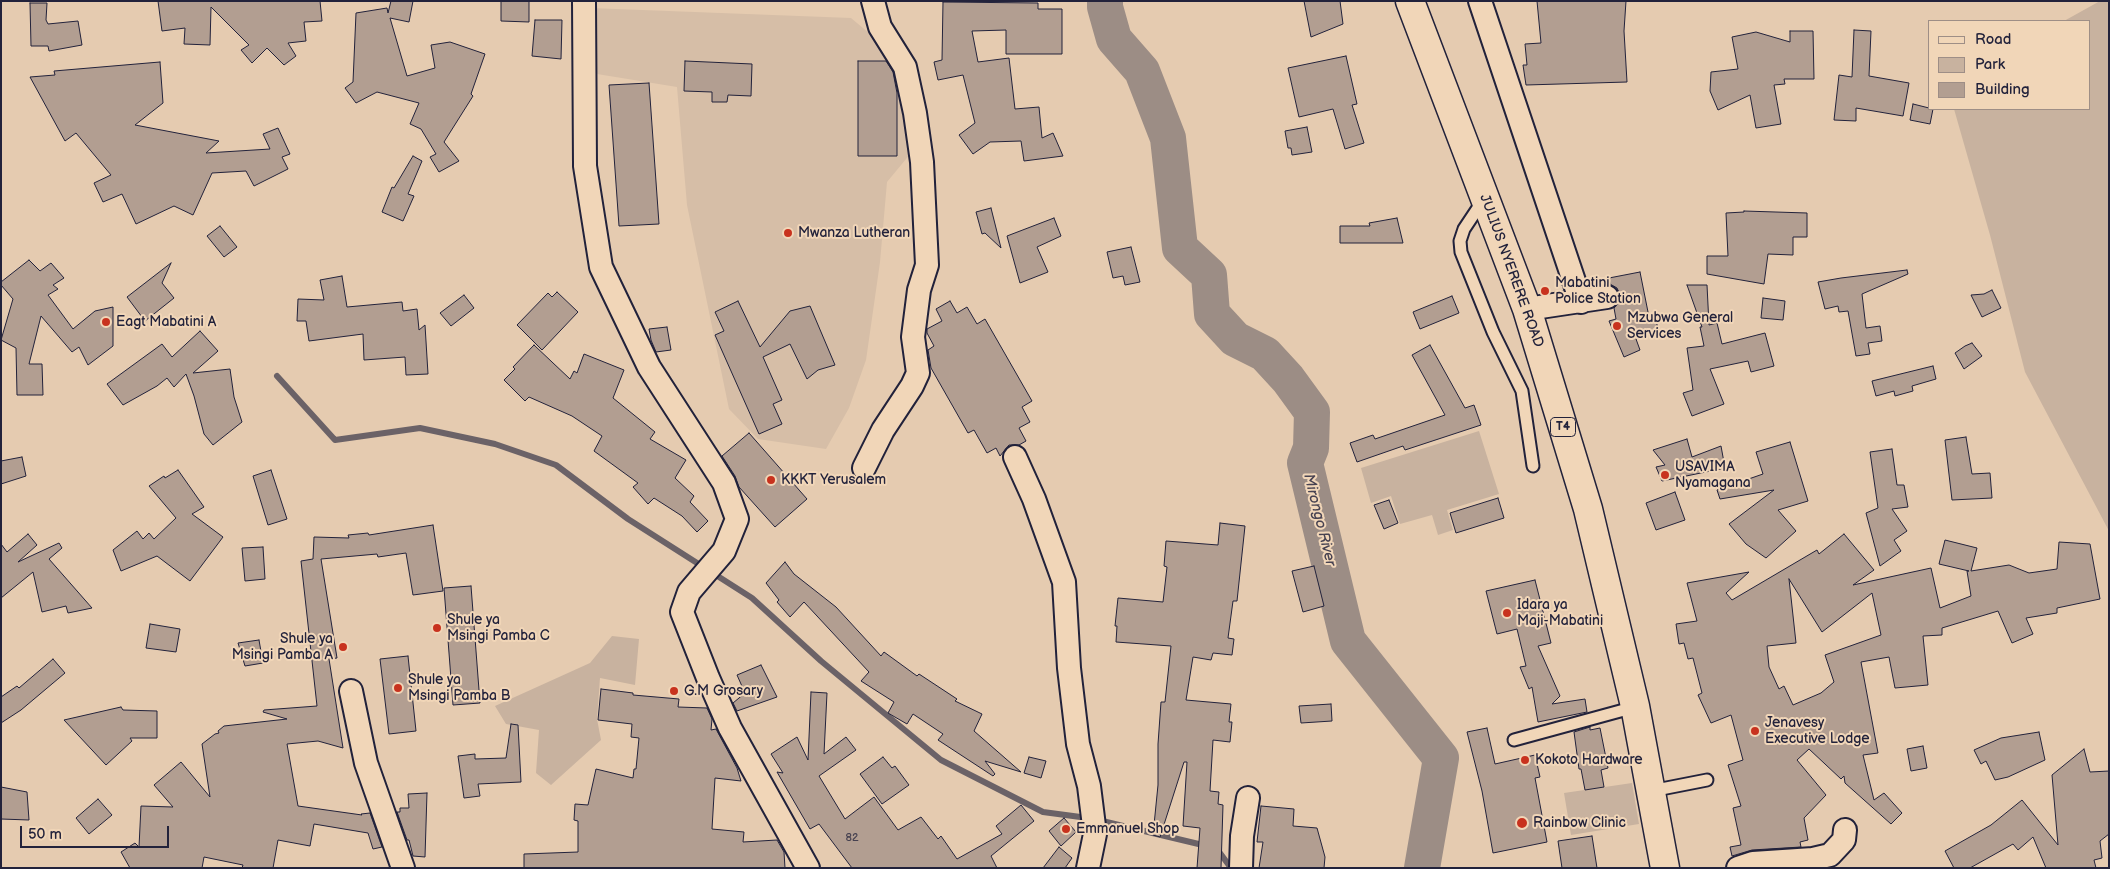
<!DOCTYPE html>
<html>
<head>
<meta charset="utf-8">
<style>
  body { margin:0 }
  #map { position:relative; width:2110px; height:869px; overflow:hidden; background:#e5cbb0; font-family:"Balsamiq Sans",sans-serif }
  canvas { display:block }
  .frame { position:absolute; inset:0; border:2px solid #22223b; pointer-events:none }
  .legend { position:absolute; left:1928px; top:20px; width:162px; height:90px; box-sizing:border-box; background:#f1d6b8; border:1px solid #9e8e86; margin:0; padding:6px 9px; list-style:none; font-size:15px; color:#22223b }
  .legend li { display:flex; align-items:center; gap:10px; height:25px }
  .legend b { width:25px; border:1px solid #9e8e86 }
  .scale { position:absolute; left:20px; top:826px; width:149px; height:22px; box-sizing:border-box; border:2px solid #22223b; border-top:0; padding-left:6px; font-size:15px; line-height:18px; white-space:nowrap; color:#22223b; -webkit-text-stroke:4px #f1d6b8; paint-order:stroke }
</style>
</head>
<body>
<div id="map">
<canvas width="2110" height="869"></canvas>
<div class="frame"></div>
<ul class="legend">
<li><b style="height:6px;background:#f1d6b8"></b>Road</li>
<li><b style="height:14px;background:#c8b29f"></b>Park</li>
<li><b style="height:14px;background:#b29e91"></b>Building</li>
</ul>
<div class="scale">50 m</div>
</div>
<script>
const ctx = document.querySelector('canvas').getContext('2d');
ctx.lineJoin = 'round';
function fillPath(path, color) {
  ctx.fillStyle = color;
  ctx.fill(path, 'evenodd');
}
function poly(rows) {
  const path = new Path2D();
  for (const r of rows) {
    path.moveTo(r[0], r[1]);
    for (let i = 2; i < r.length; i += 2) path.lineTo(r[i], r[i + 1]);
  }
  return path;
}
function trace(path, color, width, dash) {
  ctx.strokeStyle = color;
  ctx.lineWidth = width;
  ctx.lineCap = dash ? 'butt' : 'round';
  ctx.setLineDash(dash || []);
  ctx.stroke(path);
}
function label(font, color, halo, rows, align = 'center') {
  ctx.font = font + ' "Balsamiq Sans",sans-serif';
  ctx.lineWidth = 4;
  ctx.setLineDash([]);
  ctx.textBaseline = 'middle';
  ctx.strokeStyle = halo;
  ctx.fillStyle = color;
  for (const [text, x, y, turn = 0] of rows) {
    ctx.save();
    ctx.translate(x, y);
    ctx.rotate((+turn || 0) * Math.PI / 180);
    ctx.textAlign = isNaN(turn) ? turn : align;
    if (halo) ctx.strokeText(text, 0, 0);
    ctx.fillText(text, 0, 0);
    ctx.restore();
  }
}
fillPath(poly([
  [590,8,851,18,900,59,911,153,887,182,880,262,866,360,849,408,826,449,758,439,729,409,687,205,677,87,597,74]
]), '#d6bea7');
fillPath(poly([
  [2100,1,2109,1,2109,531,2025,372,1990,235,1954,109,2089,109,2089,21,2064,21],
  [1479,431,1499,494,1447,510,1453,530,1438,535,1432,515,1400,524,1391,496,1371,503,1361,468],
  [612,636,639,639,635,685,600,678,597,719,601,740,551,785,536,773,539,730,506,724,495,706,590,663],
  [1632,783,1639,824,1571,835,1564,793]
]), '#c8b29f');
trace(poly([
  [277,376,335,440,420,428,495,444,556,465,628,519,752,598,821,661,941,760,1043,812,1088,818],
  [1098,820,1207,846],
  [1217,849,1231,868]
]), '#6b6267', 6);
trace(poly([
  [1105,1,1105,7,1114,39,1142,71,1168,138,1180,248,1209,275,1212,314,1235,339,1265,354,1288,379,1312,412,1311,448,1305,463,1348,641,1441,758,1422,868]
]), '#9c8d85', 36);
const building = poly([
  [158,1,320,1,322,21,304,22,306,41,288,43,296,56,284,65,267,48,252,63,241,50,249,45,211,7,210,45,184,44,185,28,162,31,158,1],
  [391,1,413,1,409,22,390,18,407,76,435,68,431,45,450,42,485,54,471,94,473,96,444,142,459,161,439,172,430,157,436,154,421,129,410,124,419,103,377,92,356,103,345,88,353,82,356,13,387,8,388,13,391,1],
  [501,1,529,1,529,22,501,21,501,1],
  [1304,1,1340,1,1343,24,1311,37,1304,1],
  [1537,1,1626,1,1624,31,1627,82,1526,85,1523,65,1527,65,1525,44,1541,43,1537,1],
  [943,2,1038,3,1038,9,1062,9,1062,54,1006,54,1006,30,972,31,978,62,1009,58,1015,109,1039,107,1042,138,1053,133,1063,156,1024,161,1021,141,990,142,973,154,959,135,975,123,963,75,938,80,934,62,942,60,943,2],
  [30,3,47,3,46,20,48,24,78,21,82,45,49,51,48,46,31,46,30,3],
  [535,20,562,20,561,59,532,56,535,20],
  [1854,30,1871,31,1869,76,1909,83,1903,116,1856,108,1856,121,1834,120,1839,75,1852,77,1854,30],
  [1790,31,1813,31,1814,79,1784,79,1785,84,1774,85,1781,124,1756,128,1750,95,1718,110,1710,91,1711,72,1738,69,1732,37,1756,32,1790,42,1790,31],
  [1346,56,1357,104,1352,105,1364,143,1345,149,1333,109,1299,117,1288,68,1346,56],
  [685,61,752,64,751,96,728,95,727,102,712,102,712,92,684,91,685,61],
  [858,61,886,61,893,72,897,93,897,156,858,156,858,61],
  [160,62,163,103,135,125,219,141,206,153,270,149,263,134,278,128,290,154,282,157,288,169,254,186,246,171,212,173,193,215,174,206,136,224,122,194,103,202,94,183,111,175,76,133,65,141,30,77,55,75,54,71,160,62],
  [649,83,659,224,619,226,609,85,649,83],
  [1913,104,1933,109,1930,124,1910,120,1913,104],
  [1307,127,1312,152,1292,155,1291,148,1288,148,1285,131,1307,127],
  [413,156,422,161,408,194,414,196,403,221,382,212,392,187,394,188,413,156],
  [991,208,1001,248,985,233,982,234,976,212,991,208],
  [1744,211,1807,213,1807,237,1793,237,1793,255,1768,254,1764,284,1707,274,1707,256,1728,256,1726,213,1744,212,1744,211],
  [1054,218,1061,236,1037,247,1048,272,1020,283,1007,236,1054,218],
  [1397,218,1403,243,1340,243,1340,226,1370,226,1369,223,1397,218],
  [220,226,237,247,224,257,207,236,220,226],
  [1131,247,1140,282,1125,285,1123,276,1113,278,1107,252,1131,247],
  [29,260,40,271,51,263,64,278,53,285,58,289,48,295,73,329,95,311,113,307,113,346,88,365,79,347,72,352,41,316,29,364,42,364,43,395,17,395,16,348,1,340,13,299,1,285,1,282,29,260],
  [171,263,162,283,174,298,145,321,127,297,171,263],
  [1907,270,1908,274,1862,294,1866,328,1880,326,1882,341,1868,343,1870,354,1856,356,1848,311,1839,312,1838,306,1825,309,1818,282,1841,278,1907,270],
  [1640,272,1649,317,1654,315,1659,331,1636,339,1640,350,1624,357,1609,321,1616,319,1614,308,1619,302,1620,295,1617,288,1610,284,1609,278,1640,272],
  [342,276,347,307,402,302,403,311,417,309,419,330,425,325,428,374,406,375,405,357,364,360,363,334,309,341,306,321,297,321,298,299,324,300,320,280,342,276],
  [1687,285,1707,285,1709,325,1717,323,1722,344,1765,333,1774,366,1751,372,1748,361,1710,369,1724,404,1692,416,1683,393,1693,390,1687,348,1704,346,1700,327,1702,327,1687,285],
  [1992,290,2001,308,1982,317,1971,295,1984,294,1992,290],
  [557,292,578,312,542,350,517,325,548,293,552,297,557,292],
  [464,295,474,308,451,326,440,313,464,295],
  [1452,296,1459,313,1420,329,1413,312,1452,296],
  [1763,298,1785,301,1783,320,1761,318,1763,298],
  [738,301,760,347,790,311,810,306,835,365,818,370,807,379,790,344,763,357,782,400,773,404,782,424,759,434,715,335,724,331,715,312,738,301],
  [950,301,957,313,967,307,977,324,985,319,1032,401,1022,407,1030,422,1019,428,1026,441,1019,445,1009,445,1000,456,996,448,987,453,974,430,968,433,931,368,928,350,934,346,927,333,927,329,942,321,936,309,950,301],
  [667,327,671,350,656,352,651,340,649,329,667,327],
  [200,331,218,351,193,373,230,369,234,397,242,422,213,445,204,434,194,396,186,374,174,387,167,378,157,386,123,405,107,384,162,344,172,357,200,331],
  [1972,343,1982,356,1964,369,1955,353,1965,346,1972,343],
  [534,345,570,379,574,371,577,373,584,354,624,370,613,398,655,432,650,439,686,460,675,478,694,496,690,502,708,521,697,532,682,516,654,498,648,504,633,487,638,483,594,451,602,436,572,416,529,397,525,401,504,380,515,369,513,367,534,345],
  [1430,345,1465,408,1474,405,1481,425,1405,450,1403,446,1357,462,1350,443,1373,435,1375,439,1445,415,1412,355,1430,345],
  [1933,366,1936,379,1912,386,1913,391,1895,396,1894,391,1876,396,1872,381,1933,366],
  [749,433,807,499,775,527,739,487,735,476,722,456,749,433],
  [1966,437,1972,474,1990,473,1992,498,1952,500,1945,440,1966,437],
  [1687,439,1692,457,1721,446,1725,468,1662,481,1656,467,1665,465,1653,450,1687,439],
  [1790,442,1808,501,1778,510,1796,531,1766,558,1746,544,1729,524,1774,490,1720,499,1717,490,1763,474,1756,452,1790,442],
  [1892,449,1897,485,1904,485,1908,507,1892,509,1907,531,1894,540,1901,551,1880,566,1866,513,1878,508,1870,452,1892,449],
  [22,457,26,476,1,484,1,461,22,457],
  [178,470,204,507,192,514,223,537,190,581,157,556,121,571,113,550,137,531,143,539,149,533,154,539,176,518,149,486,164,476,165,478,178,470],
  [271,470,287,519,268,525,253,476,271,470],
  [1675,492,1685,520,1656,530,1646,503,1675,492],
  [1498,498,1504,518,1456,533,1450,513,1498,498],
  [1389,500,1398,523,1384,529,1374,505,1389,500],
  [1220,523,1245,526,1237,601,1233,601,1228,638,1234,639,1232,655,1213,653,1211,660,1193,657,1186,700,1231,704,1229,722,1232,722,1230,742,1213,740,1210,791,1219,792,1218,804,1223,805,1221,868,1197,868,1200,828,1183,826,1187,762,1184,762,1160,837,1153,835,1158,785,1158,744,1161,702,1165,702,1171,646,1116,642,1117,626,1115,626,1118,598,1163,602,1167,567,1164,566,1166,541,1218,545,1220,523],
  [433,525,443,591,413,595,406,553,378,557,377,554,321,559,337,658,329,659,343,748,318,741,287,744,298,806,362,815,361,814,370,813,382,847,373,849,368,833,314,824,310,846,278,840,273,868,242,868,243,865,204,857,202,868,130,868,121,852,135,843,139,847,141,806,173,807,154,785,181,762,210,797,202,744,215,734,219,733,218,731,224,726,287,719,263,712,264,710,317,706,301,561,313,559,314,537,349,538,348,535,368,533,369,535,433,525],
  [28,534,37,545,18,562,59,543,62,548,49,559,92,608,68,613,66,606,42,612,33,572,1,598,1,544,7,552,28,534],
  [1844,534,1874,570,1853,585,1931,568,1940,608,1971,596,1967,571,1969,571,1939,564,1945,540,1977,548,1971,571,2009,565,2029,573,2057,569,2059,542,2090,544,2100,599,2057,608,2057,613,2026,618,2033,634,2012,643,1998,611,1942,628,1942,635,1923,636,1928,685,1895,688,1889,657,1861,662,1878,753,1863,755,1874,800,1884,793,1902,813,1891,824,1845,783,1844,776,1841,779,1809,749,1797,760,1826,795,1804,818,1808,840,1800,842,1801,847,1752,850,1732,856,1730,847,1741,845,1733,808,1741,806,1728,765,1743,760,1731,715,1711,723,1698,695,1702,693,1693,658,1688,659,1684,643,1679,644,1676,624,1697,621,1687,583,1749,572,1726,593,1732,600,1817,550,1819,554,1844,534],
  [1789,579,1822,632,1872,593,1881,635,1825,655,1834,682,1821,693,1793,705,1784,686,1779,689,1769,667,1767,646,1796,643,1789,579],
  [263,547,265,579,245,581,242,548,263,547],
  [785,562,794,574,836,607,881,656,884,652,917,676,919,674,957,699,955,701,982,714,974,731,1021,772,985,761,995,774,993,776,938,740,943,734,913,714,907,724,888,713,894,702,861,681,869,672,804,602,790,617,777,602,779,600,766,583,785,562],
  [1314,566,1324,606,1303,612,1292,571,1314,566],
  [1535,580,1551,643,1538,646,1560,696,1552,704,1585,699,1587,712,1538,722,1532,687,1529,689,1520,667,1526,666,1517,629,1497,634,1486,591,1535,580],
  [471,586,480,703,453,705,444,588,471,586],
  [150,624,180,629,176,652,146,648,150,624],
  [259,640,263,663,245,666,238,643,259,640],
  [408,656,416,731,389,734,380,659,408,656],
  [53,659,65,673,21,710,1,723,1,697,17,686,19,688,53,659],
  [761,665,777,697,737,711,733,703,745,693,737,675,761,665],
  [601,689,633,693,633,695,679,699,678,707,707,708,712,719,711,730,716,729,737,768,741,781,715,778,712,829,744,832,743,842,777,840,784,852,785,868,524,868,524,854,578,852,578,821,574,820,575,804,588,805,596,769,633,778,634,769,636,769,639,738,631,737,632,724,598,720,601,689],
  [811,692,827,693,824,754,846,737,856,750,819,776,845,819,874,797,898,830,921,817,938,839,941,836,957,859,1002,834,996,826,1021,805,1034,821,991,856,997,868,852,868,819,824,810,829,777,772,783,773,771,754,797,737,808,760,811,692],
  [1331,704,1332,721,1301,723,1299,706,1331,704],
  [121,707,123,710,157,711,157,738,130,738,132,741,106,765,64,720,121,707],
  [511,724,518,725,521,782,478,784,480,796,464,798,458,756,475,754,475,759,506,758,511,724],
  [1590,727,1590,730,1600,728,1608,768,1601,770,1604,787,1585,790,1581,769,1579,769,1574,732,1590,727],
  [1487,728,1495,764,1535,755,1540,777,1535,778,1547,842,1493,853,1482,791,1467,732,1487,728],
  [2039,732,2045,760,2008,777,1995,780,1986,761,1981,764,1974,750,2001,738,2039,732],
  [1923,746,1927,768,1911,771,1907,749,1923,746],
  [2084,749,2090,772,2109,771,2109,834,2100,841,2102,858,2094,860,2096,868,2046,868,2033,837,2018,850,2013,844,1970,868,1954,868,1945,851,1991,825,2022,800,2058,845,2052,775,2084,749],
  [883,757,892,768,895,766,909,785,882,804,860,774,883,757],
  [1029,757,1046,761,1041,778,1024,773,1029,757],
  [1,787,27,792,29,820,1,819,1,787],
  [427,793,425,857,413,856,409,840,407,840,397,812,400,812,400,808,409,808,408,794,427,793],
  [98,799,112,815,89,834,76,818,98,799],
  [1261,806,1294,809,1293,826,1317,828,1325,857,1324,868,1259,868,1263,842,1257,842,1261,806],
  [1064,818,1076,832,1061,846,1049,831,1064,818],
  [1592,836,1597,868,1562,868,1558,841,1592,836],
  [1059,847,1072,858,1065,868,1043,868,1059,847]
]);
fillPath(building, '#b29e91');
trace(building, '#22223b', 1);
const service = poly([
  [1484,199,1464,229,1460,241,1461,252,1493,332,1522,391,1533,466],
  [1514,740,1635,707],
  [1651,791,1707,780]
]);
const minor = poly([
  [584,1,585,166,601,267,649,367,724,483,737,519,724,551,689,592,682,612,708,678,730,728,808,868],
  [1480,1,1581,302],
  [1527,309,1607,297],
  [1015,457,1034,499,1064,582,1069,668,1078,744,1089,786,1095,834,1088,868],
  [864,468,883,430,912,386,918,373,913,337,919,290,927,265,922,162,915,113,905,67,880,27,873,1],
  [351,691,366,763,403,868],
  [1241,868,1242,836,1248,798],
  [1738,868,1753,863,1813,859,1830,855,1844,840,1845,830]
]);
const trunk = poly([
  [1410,1,1527,309,1588,509,1635,706,1665,868]
]);
trace(service, '#22223b', 15);
trace(minor, '#22223b', 26);
trace(trunk, '#22223b', 31);
trace(service, '#f1d6b8', 11);
trace(minor, '#f1d6b8', 22);
trace(trunk, '#f1d6b8', 28);
for (const [x, y, r, color] of [
  [788,233,5,"#c8321e"],
  [1545,291,5,"#c8321e"],
  [106,322,5,"#c8321e"],
  [1617,326,5,"#c8321e"],
  [1665,475,5,"#c8321e"],
  [771,480,5,"#c8321e"],
  [1507,613,5,"#c8321e"],
  [437,628,5,"#c8321e"],
  [343,647,5,"#c8321e"],
  [398,688,5,"#c8321e"],
  [674,691,5,"#c8321e"],
  [1755,731,5,"#c8321e"],
  [1525,760,5,"#c8321e"],
  [1522,823,6,"#c8321e"],
  [1066,829,5,"#c8321e"]
]) {
  const dot = new Path2D();
  dot.arc(x, y, r, 0, 2 * Math.PI);
  ctx.fillStyle = color;
  ctx.fill(dot);
  trace(dot, '#f1d6b8', 2);
}
label('11px', '#464150', null, [
  ["82",852,838]
]);
for (const [x, y, w] of [
  [1563,427,25]
]) {
  const box = new Path2D();
  box.roundRect(x - w / 2, y - 9.5, w, 19, 4);
  ctx.fillStyle = '#f1d6b8';
  ctx.fill(box);
  trace(box, '#22223b', 1);
}
label('bold 12px', '#22223b', null, [
  ["T4",1563,427]
]);
label('14px', '#22223b', '#f1d6b8', [
  ["Mwanza Lutheran",798,233],
  ["Mabatini",1555,283],
  ["Police Station",1555,299],
  ["Mzubwa General",1627,318],
  ["Services",1627,334],
  ["Eagt Mabatini A",116,322],
  ["USAVIMA",1675,467],
  ["Nyamagana",1675,483],
  ["KKKT Yerusalem",781,480],
  ["Idara ya",1517,605],
  ["Maji-Mabatini",1517,621],
  ["Shule ya",447,620],
  ["Msingi Pamba C",447,636],
  ["Shule ya",333,639,"right"],
  ["Msingi Pamba A",333,655,"right"],
  ["Shule ya",408,680],
  ["Msingi Pamba B",408,696],
  ["G.M Grosary",684,691],
  ["Jenavesy",1765,723],
  ["Executive Lodge",1765,739],
  ["Kokoto Hardware",1535,760],
  ["Rainbow Clinic",1533,823],
  ["Emmanuel Shop",1076,829]
], 'left');
label('14px', '#22223b', '#f1d6b8', [
  ["JULIUS NYERERE ROAD",1511,271,70]
]);
label('italic 15px', '#474251', '#f1d6b8', [
  ["Mirongo River",1319,520,76]
]);
</script>
</body>
</html>
